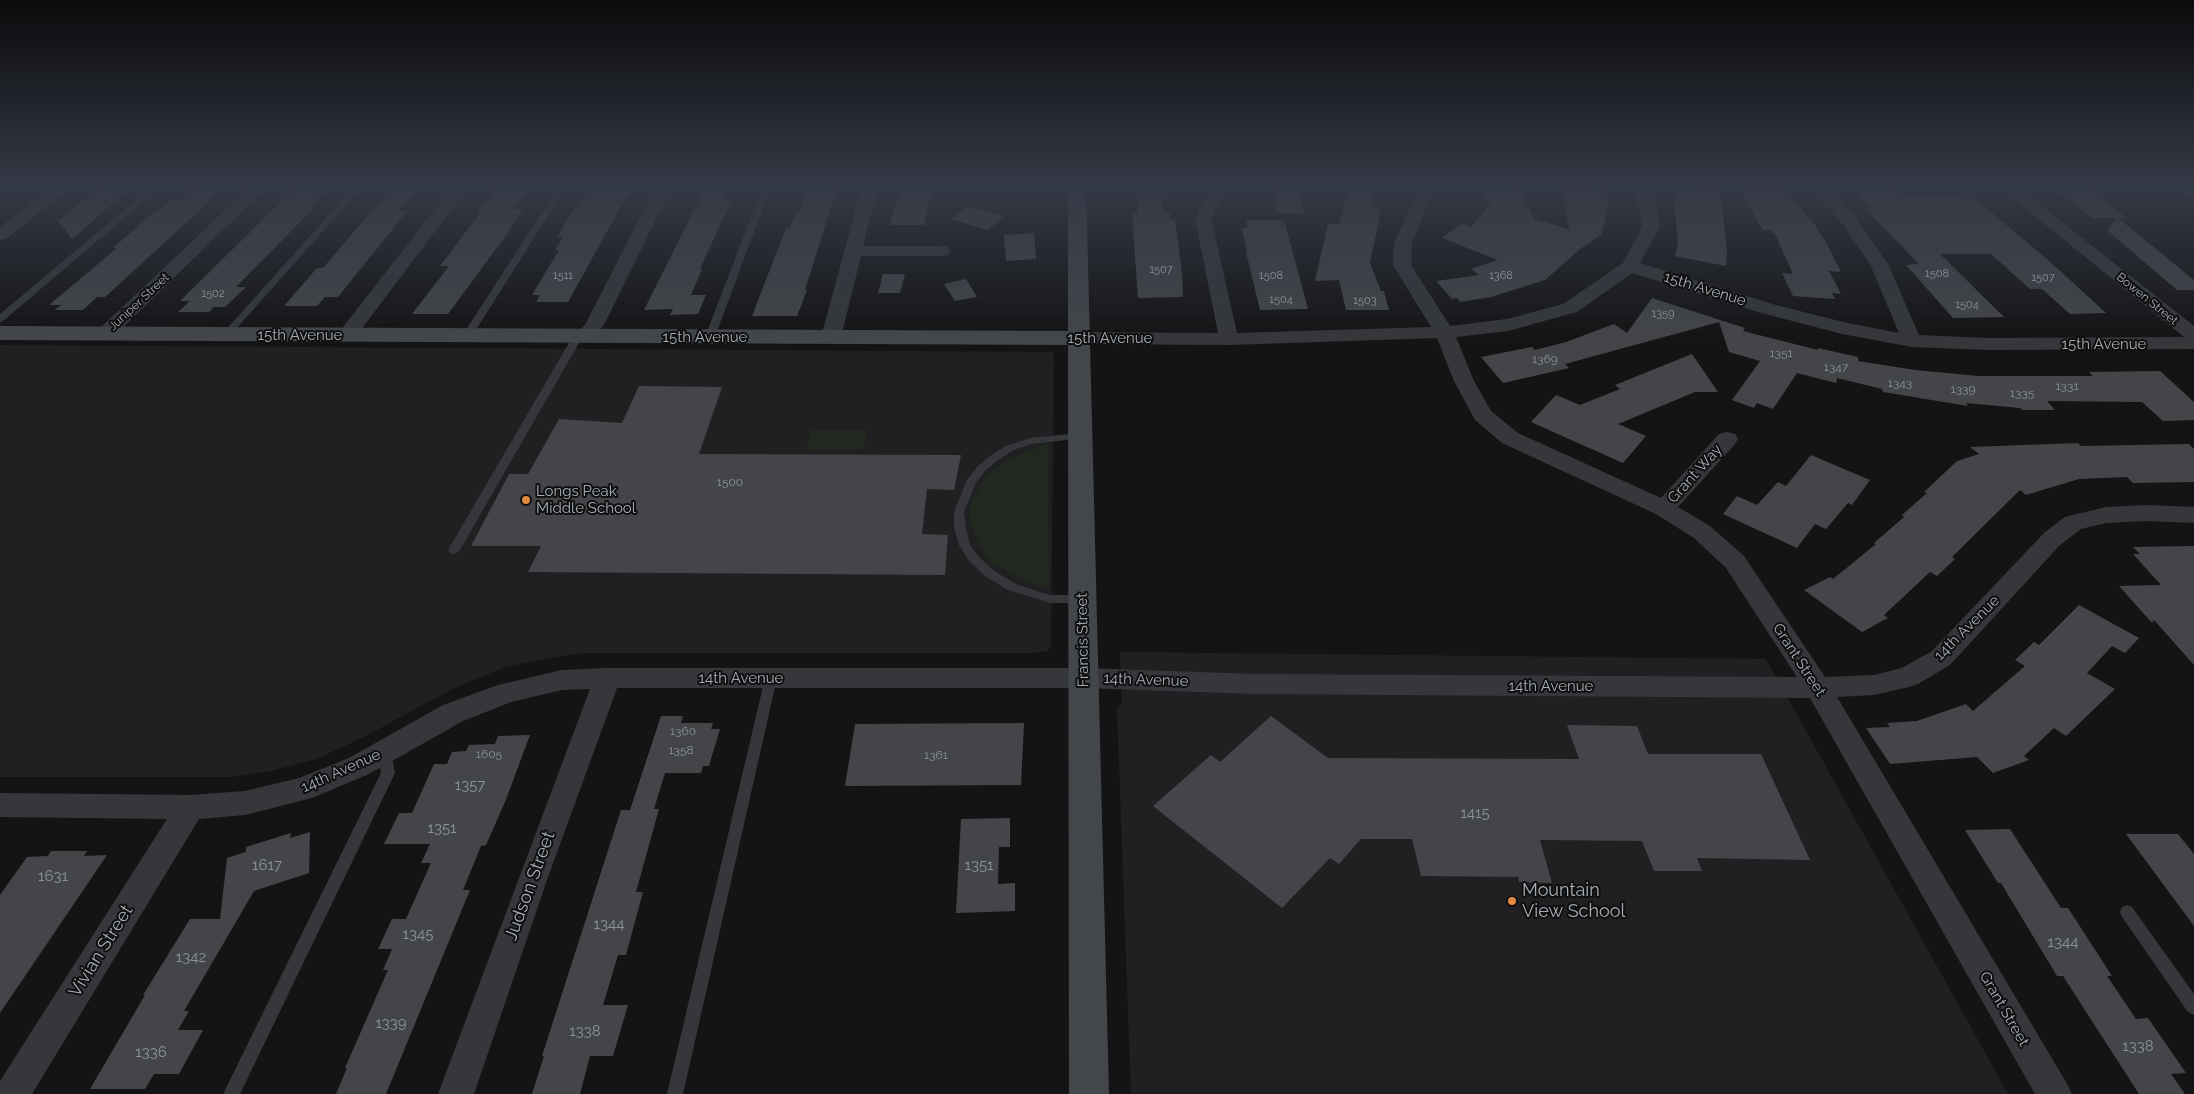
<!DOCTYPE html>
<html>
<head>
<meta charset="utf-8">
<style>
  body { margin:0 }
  canvas { display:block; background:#141415 }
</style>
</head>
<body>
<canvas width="2194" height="1094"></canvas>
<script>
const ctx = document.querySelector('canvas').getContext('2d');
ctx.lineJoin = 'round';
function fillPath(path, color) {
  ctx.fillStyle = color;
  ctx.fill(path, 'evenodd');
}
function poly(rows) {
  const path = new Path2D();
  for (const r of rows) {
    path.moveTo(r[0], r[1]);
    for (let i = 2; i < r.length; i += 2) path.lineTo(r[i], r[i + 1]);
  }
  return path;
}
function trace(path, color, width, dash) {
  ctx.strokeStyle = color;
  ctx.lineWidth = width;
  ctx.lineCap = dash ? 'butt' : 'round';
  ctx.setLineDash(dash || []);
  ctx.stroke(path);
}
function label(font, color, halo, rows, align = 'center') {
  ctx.font = font + ' Raleway,sans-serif';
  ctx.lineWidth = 4;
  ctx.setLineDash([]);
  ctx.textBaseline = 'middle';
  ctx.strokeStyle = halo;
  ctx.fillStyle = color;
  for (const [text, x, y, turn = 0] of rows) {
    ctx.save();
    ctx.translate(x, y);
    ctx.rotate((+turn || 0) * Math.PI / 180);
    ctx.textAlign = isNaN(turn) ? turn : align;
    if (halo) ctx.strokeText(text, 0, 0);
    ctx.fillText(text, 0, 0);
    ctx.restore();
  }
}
fillPath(poly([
  [0,345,1053,352,1054,354,1051,646,1047,651,1034,653,583,653,548,658,505,667,456,687,362,738,316,759,271,771,232,777,0,777],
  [1120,652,1766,659,2008,1094,1131,1094,1117,708,1122,702]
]), '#202022');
fillPath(poly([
  [811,430,868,430,864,449,807,450],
  [1048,443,1049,588,1028,582,992,563,978,543,969,519,972,501,986,476,1009,459]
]), '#212820');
fillPath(poly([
  [101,186,133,186,72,239,58,221],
  [196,186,223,186,208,200,211,200,105,297,97,297,83,310,55,310,61,305,49,305,117,248,113,248,155,211,158,211,172,200,180,200],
  [297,186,330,186,311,208,314,208,236,287,246,287,225,307,214,307,209,312,178,312,190,301,180,301],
  [393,186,419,186,399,211,407,211,338,297,325,297,317,306,284,306,317,268,323,268],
  [498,186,529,188,514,209,523,209,510,227,512,227,448,314,412,314,449,266,440,266,481,212,478,212],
  [592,186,632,186,568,302,536,302,540,295,532,295,559,250,555,250,563,237,557,237,580,199,584,199],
  [706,186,730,186,724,201,731,201,700,269,702,269,691,295,706,295,698,314,670,315,673,309,644,310],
  [809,186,837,187,805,290,807,290,797,316,752,316,786,228,790,228,795,212,799,212],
  [901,186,933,186,924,225,890,225],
  [1273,186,1299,186,1304,214,1277,213],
  [1347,186,1374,186,1372,207,1381,209,1370,263,1381,291,1384,291,1389,310,1346,310,1339,280,1315,281,1328,224,1339,225,1344,208],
  [1481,186,1518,186,1534,219,1569,229,1562,188,1606,192,1608,203,1602,234,1580,249,1545,280,1491,297,1460,302,1457,298,1452,299,1436,281,1479,275,1471,269,1498,260,1442,238,1462,223,1471,227,1490,205],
  [1673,186,1720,190,1727,251,1726,266,1675,256,1678,244],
  [1848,186,1892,186,1903,196,1971,195,2056,267,2106,313,2070,314,2042,289,2030,289,1991,254,1940,254,2004,317,1953,318,1906,265,1919,264,1865,208,1870,208],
  [2051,186,2086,186,2127,218,2118,218,2194,280,2194,290,2177,290,2107,230,2117,218,2092,218],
  [1740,191,1786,191,1815,225,1827,244,1841,272,1829,271,1841,294,1832,293,1835,299,1793,296,1782,273,1793,274,1776,236,1771,231,1763,230],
  [1137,195,1162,195,1164,213,1170,213,1170,219,1175,219,1182,273,1183,297,1138,298,1132,213,1138,213],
  [968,206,1004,216,988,230,951,219],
  [1246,220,1284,220,1308,309,1260,310,1246,252,1247,252,1242,228,1247,228],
  [1034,233,1036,259,1006,261,1004,235],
  [883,274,905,274,900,293,878,293],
  [966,279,977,297,955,301,944,284],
  [1652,298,1745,328,1743,331,1818,350,1818,348,1858,357,1858,361,1915,370,1978,376,2093,376,2089,372,2160,371,2194,402,2194,420,2163,421,2142,402,2047,401,2055,410,2022,410,2020,408,1966,403,1968,406,1883,392,1882,389,1837,378,1836,383,1797,373,1773,409,1757,403,1754,408,1732,400,1760,361,1729,352,1719,322,1565,364,1569,368,1503,383,1481,357,1532,347,1535,350,1566,342,1614,324,1627,333],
  [1692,354,1718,392,1695,392,1618,424,1646,436,1623,463,1531,422,1556,395,1580,405,1620,389,1615,385],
  [639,386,722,387,699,454,961,455,954,490,927,489,922,534,948,535,945,575,528,572,541,546,471,546,509,474,528,474,559,419,622,423],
  [2078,443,2081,446,2189,444,2194,449,2194,482,2133,483,2127,477,2079,479,2026,495,2020,490,1952,557,1955,559,1937,576,1930,572,1884,615,1888,618,1862,632,1804,590,1830,577,1833,579,1876,544,1874,543,1904,517,1902,515,1927,493,1924,492,1957,461,1979,454,1970,447],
  [1811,455,1870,480,1852,505,1848,503,1826,529,1815,524,1797,548,1723,514,1737,496,1757,505,1778,482,1786,486],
  [2194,546,2194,665,2154,620,2152,623,2119,586,2161,585,2133,554,2140,554,2133,547],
  [2079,605,2139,638,2125,653,2112,646,2087,673,2115,689,2066,736,2054,728,2024,756,2029,760,1993,773,1977,757,1890,764,1866,728,1890,727,1887,723,1917,721,1966,704,1973,711,2025,666,2015,660,2034,642,2039,645],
  [661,716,683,716,681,723,713,723,711,729,720,729,709,766,703,766,701,773,665,773,654,809,659,809,636,892,643,892,626,955,618,955,603,1005,628,1005,613,1056,590,1056,580,1094,532,1094,544,1056,542,1056,621,810,630,810],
  [1271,716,1328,758,1579,759,1567,725,1637,726,1648,754,1761,754,1810,860,1697,858,1702,871,1654,871,1642,841,1540,840,1552,883,1519,882,1518,877,1421,876,1412,839,1361,839,1339,864,1330,858,1282,908,1153,806,1211,755,1220,762],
  [1024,723,1021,785,845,786,855,724],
  [530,735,505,802,486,845,481,846,463,890,470,890,386,1094,336,1094,347,1068,345,1068,388,970,383,970,392,949,378,949,392,919,406,919,431,863,421,863,430,844,384,844,399,813,412,813,434,764,447,764,452,752,466,751,469,745,495,744,498,736],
  [1010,818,1010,847,999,847,998,884,1015,883,1015,911,956,913,961,819],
  [2010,829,2061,908,2068,908,2112,976,2107,976,2136,1019,2148,1018,2186,1073,2171,1074,2185,1094,2139,1094,2063,976,2057,976,2001,883,1998,883,1965,830],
  [310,832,309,873,254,891,184,1011,189,1011,178,1030,203,1030,179,1074,154,1074,145,1089,90,1089,145,995,143,995,190,919,220,919,227,858,246,852,246,847,291,833,290,838],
  [2126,834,2178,834,2194,854,2194,926],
  [51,851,87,851,84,856,107,855,0,1013,0,895,27,857,48,856]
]), '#434548');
fillPath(poly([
  [153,186,162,186,3,321,0,322,0,314,153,186],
  [355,186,363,186,229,337,223,337,223,333,355,186],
  [559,186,567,186,472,336,467,339,464,338,462,336,559,186],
  [763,186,771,186,715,337,713,339,707,339,705,337,763,186],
  [2173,186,2182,186,2194,194,2194,200,2173,186],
  [578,333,583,336,460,550,454,554,450,553,448,550,573,336,578,333],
  [1080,433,1084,434,1085,436,1084,438,1031,444,1014,450,998,460,985,471,976,483,964,512,966,528,970,545,978,556,993,570,1016,584,1039,592,1051,595,1083,595,1087,596,1089,599,1087,602,1083,603,1051,603,1008,590,985,576,970,562,959,545,954,528,954,512,967,480,977,467,990,456,1006,446,1030,438,1080,433],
  [771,673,775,675,777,678,683,1094,667,1094,765,678,767,675,771,673],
  [384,748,389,749,391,753,395,773,240,1094,223,1094,381,773,377,753,379,749,384,748],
  [2127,905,2132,907,2194,994,2194,1015,2188,1012,2122,917,2120,912,2122,907,2127,905]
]), '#35373a');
fillPath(poly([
  [54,186,72,186,6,239,0,240,0,227,54,186],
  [251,186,268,186,112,338,105,340,98,338,95,334,98,330,251,186],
  [453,186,469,186,354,339,347,341,340,339,337,335,340,331,453,186],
  [656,186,672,186,605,323,593,340,586,342,579,340,576,336,586,323,656,186],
  [862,186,878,186,863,246,942,246,948,247,951,251,948,255,942,256,861,256,841,337,838,341,831,343,824,341,821,337,862,186],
  [1632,186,1648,186,1653,193,1660,227,1640,263,1772,304,1843,322,1899,333,1870,264,1841,222,1809,186,1826,186,1853,214,1888,264,1919,335,1988,338,2184,337,1998,186,2016,186,2194,326,2194,349,1988,350,1912,347,1842,334,1758,312,1632,273,1577,312,1508,331,1456,337,1474,381,1491,411,1518,433,1661,498,1719,434,1727,432,1735,434,1738,439,1735,444,1678,507,1710,526,1744,556,1825,677,1874,675,1902,668,1932,651,2044,533,2065,517,2106,507,2146,505,2194,507,2194,523,2146,521,2106,523,2081,529,2060,545,1950,665,1918,684,1909,687,1874,695,1837,697,2066,1082,2072,1094,2035,1094,1810,698,1255,694,1084,688,617,688,547,880,474,1094,438,1094,590,689,562,690,511,702,463,721,369,774,312,798,245,815,199,819,32,1094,0,1094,0,1081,167,819,0,817,0,793,191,795,245,791,299,778,349,758,443,705,498,685,562,670,607,668,1084,668,1255,674,1797,677,1726,568,1694,538,1656,514,1502,443,1475,420,1454,381,1437,338,1229,345,1079,344,1072,342,1069,338,1072,334,1079,332,1218,333,1195,218,1209,191,1215,189,1221,191,1223,194,1211,218,1237,333,1431,327,1393,265,1394,243,1416,195,1418,192,1424,190,1430,192,1432,195,1412,243,1411,265,1450,326,1507,319,1563,304,1623,263,1642,227,1637,193,1632,186]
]), '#35373a');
fillPath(poly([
  [1068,186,1086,186,1109,1094,1069,1094,1068,345,0,340,0,326,1068,331,1068,186]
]), '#43464a');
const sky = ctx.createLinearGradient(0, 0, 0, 339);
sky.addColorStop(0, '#0b0b0c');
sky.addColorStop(0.55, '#343a46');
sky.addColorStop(1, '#343a4600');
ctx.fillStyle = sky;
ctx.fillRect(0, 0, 2194, 339);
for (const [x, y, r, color] of [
  [526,500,5,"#e28a3f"],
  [1512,901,5,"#e28a3f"]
]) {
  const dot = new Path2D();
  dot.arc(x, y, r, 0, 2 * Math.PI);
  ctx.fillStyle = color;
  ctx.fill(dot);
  trace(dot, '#0f0f10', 2);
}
label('11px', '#8d9499', null, [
  ["1507",1161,270],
  ["1508",1937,274],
  ["1511",563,276],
  ["1508",1271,276],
  ["1368",1501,276],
  ["1507",2043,278],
  ["1502",213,294],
  ["1504",1281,300],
  ["1503",1365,301],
  ["1504",1967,305],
  ["1359",1663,314]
]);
label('12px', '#a6aeb4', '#0f0f10', [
  ["Bowen Street",2147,299,39],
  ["Juniper Street",139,302,-43]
]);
label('12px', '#8d9499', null, [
  ["1351",1781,353],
  ["1369",1545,359],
  ["1347",1836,367],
  ["1343",1900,383],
  ["1331",2067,386],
  ["1339",1963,389],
  ["1335",2022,393],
  ["1500",730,482],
  ["1360",683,731],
  ["1358",681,750],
  ["1605",489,754],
  ["1361",936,755]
]);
label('15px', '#a6aeb4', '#0f0f10', [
  ["15th Avenue",1705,289,17],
  ["15th Avenue",300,335],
  ["15th Avenue",705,337],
  ["15th Avenue",1110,338],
  ["15th Avenue",2104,344],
  ["Grant Way",1695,474,-48],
  ["14th Avenue",1967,628,-45],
  ["Francis Street",1083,640,-91],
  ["Grant Street",1799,660,57],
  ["14th Avenue",741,678],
  ["14th Avenue",1146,680,2],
  ["14th Avenue",1551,686],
  ["14th Avenue",341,771,-24],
  ["Grant Street",2004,1009,60]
]);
label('15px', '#a6aeb4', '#0f0f10', [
  ["Longs Peak",536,491],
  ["Middle School",536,508]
], 'left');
label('15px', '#8d9499', null, [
  ["1357",470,785],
  ["1415",1475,813],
  ["1351",442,828],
  ["1617",267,865],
  ["1351",979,865],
  ["1631",53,876],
  ["1344",609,924],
  ["1345",418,934],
  ["1344",2063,942],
  ["1342",191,957],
  ["1339",391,1023],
  ["1338",585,1031],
  ["1338",2138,1046],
  ["1336",151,1052]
]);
label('18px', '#a6aeb4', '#0f0f10', [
  ["Judson Street",530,886,-70],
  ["Vivian Street",101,951,-58]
]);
label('18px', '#a6aeb4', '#0f0f10', [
  ["Mountain",1522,891],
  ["View School",1522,912]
], 'left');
</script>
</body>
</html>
